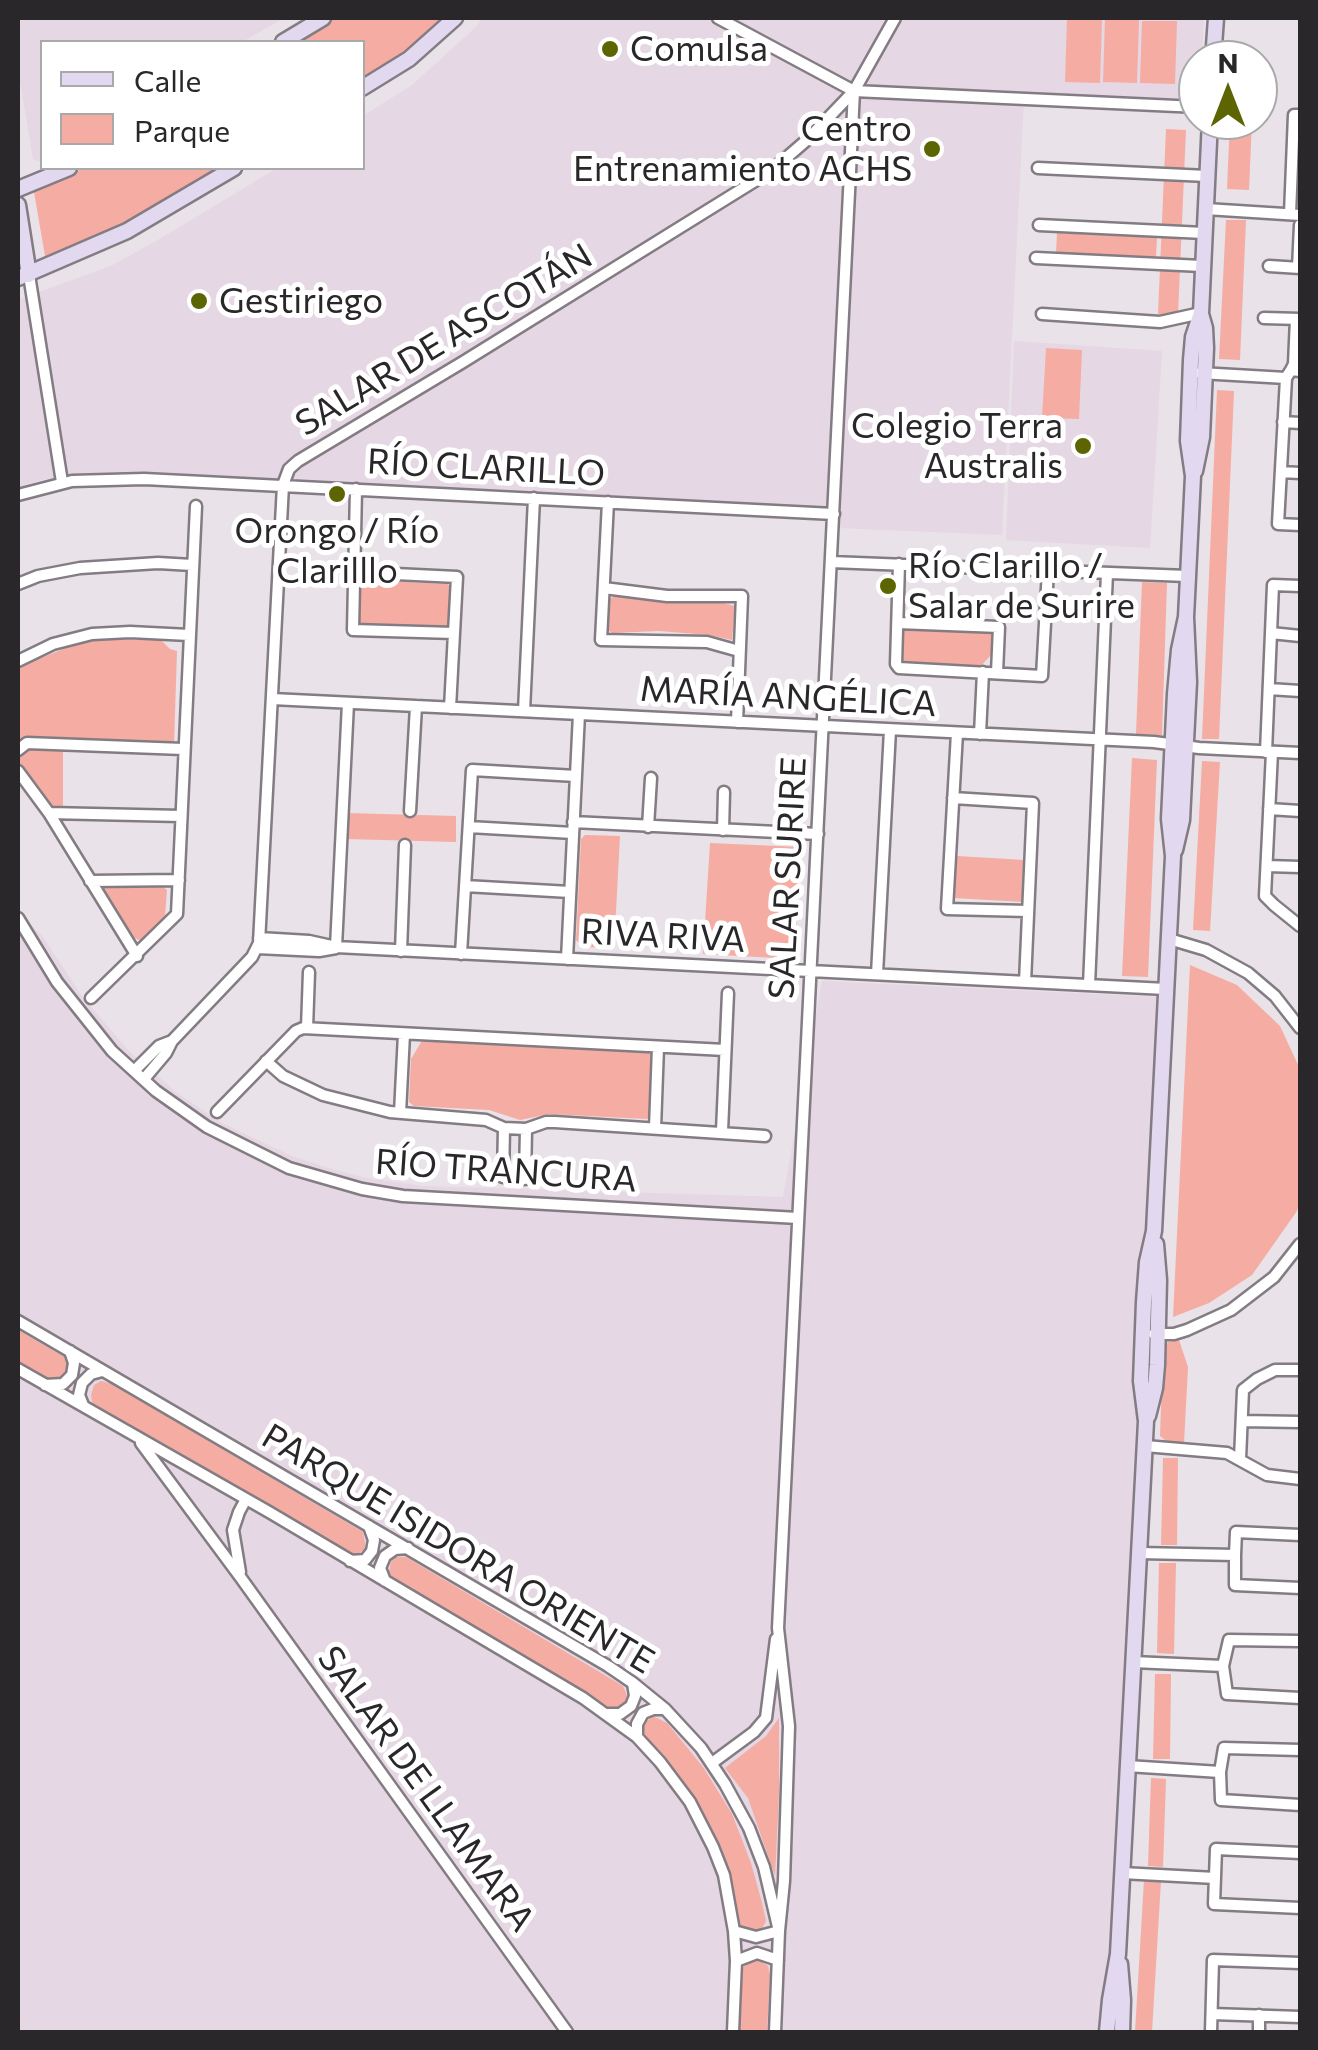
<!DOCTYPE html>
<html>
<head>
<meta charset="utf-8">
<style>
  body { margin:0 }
  #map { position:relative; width:1318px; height:2050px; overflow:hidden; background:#e9e2e8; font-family:Commissioner,sans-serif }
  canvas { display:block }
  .frame { position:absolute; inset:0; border:20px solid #2a272a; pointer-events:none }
  .legend { position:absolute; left:40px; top:40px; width:325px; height:130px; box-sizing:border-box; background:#fff; border:2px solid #aaa9aa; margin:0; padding:12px 18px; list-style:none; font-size:30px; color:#2a272a }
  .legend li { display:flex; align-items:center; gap:20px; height:50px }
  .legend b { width:50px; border:2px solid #aaa9aa }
  .north { position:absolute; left:1178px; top:40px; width:100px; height:100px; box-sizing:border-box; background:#fff; border:2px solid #aaa9aa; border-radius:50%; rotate:0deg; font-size:28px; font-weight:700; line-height:40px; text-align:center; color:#2a272a }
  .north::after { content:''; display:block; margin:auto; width:35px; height:45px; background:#5d6502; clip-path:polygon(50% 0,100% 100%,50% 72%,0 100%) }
</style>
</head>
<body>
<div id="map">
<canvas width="1318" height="2050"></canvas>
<div class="frame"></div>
<ul class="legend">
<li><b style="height:12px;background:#e2d9f0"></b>Calle</li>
<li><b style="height:28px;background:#f5aca2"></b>Parque</li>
</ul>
<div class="north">N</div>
</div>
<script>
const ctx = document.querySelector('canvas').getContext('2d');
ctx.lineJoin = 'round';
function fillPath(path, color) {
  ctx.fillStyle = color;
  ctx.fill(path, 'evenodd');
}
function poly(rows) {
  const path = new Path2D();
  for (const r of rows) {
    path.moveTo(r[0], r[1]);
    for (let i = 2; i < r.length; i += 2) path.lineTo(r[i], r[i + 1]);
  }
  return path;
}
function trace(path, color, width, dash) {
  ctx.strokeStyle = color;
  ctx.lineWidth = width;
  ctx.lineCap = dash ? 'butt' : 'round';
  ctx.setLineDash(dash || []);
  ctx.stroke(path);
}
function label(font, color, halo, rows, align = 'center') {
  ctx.font = font + ' Commissioner,sans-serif';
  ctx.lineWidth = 10;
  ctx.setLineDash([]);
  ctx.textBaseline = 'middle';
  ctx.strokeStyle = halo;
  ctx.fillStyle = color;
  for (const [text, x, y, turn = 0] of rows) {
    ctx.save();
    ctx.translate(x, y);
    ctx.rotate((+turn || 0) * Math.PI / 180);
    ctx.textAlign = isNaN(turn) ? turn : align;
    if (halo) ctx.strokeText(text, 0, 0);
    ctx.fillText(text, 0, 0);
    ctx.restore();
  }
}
fillPath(poly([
  [18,18,284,18,242,42,42,42,42,163,33,159,18,69],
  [482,18,1204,18,1202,60,1198,60,1198,103,1024,97,1002,535,838,528,838,508,121,474,69,475,36,481,18,488,18,300,113,265,165,236,277,168,362,168,363,116,412,85,477,26],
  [1014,341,1162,351,1150,548,1006,540],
  [18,917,41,934,82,996,128,1050,177,1093,222,1123,292,1156,328,1168,366,1178,423,1186,783,1197,822,981,1158,997,1105,2032,18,2032]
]), '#e5d7e3');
fillPath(poly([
  [333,18,444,18,405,52,363,79,362,42,295,42],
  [1067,19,1102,20,1100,83,1065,82],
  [1105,19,1139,20,1137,83,1103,82],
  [1142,21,1177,21,1175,84,1140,83],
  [1230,120,1252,120,1249,190,1227,189],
  [1166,129,1186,130,1178,315,1158,314],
  [84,168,223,168,154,209,107,232,45,256,34,192],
  [1226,220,1246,220,1240,360,1219,359],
  [1057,233,1157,237,1156,257,1056,253],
  [1046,348,1082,350,1079,419,1042,418],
  [1217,390,1234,391,1219,739,1202,739],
  [362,576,375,577,383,581,447,584,452,587,450,630,363,627,357,622,359,580],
  [1142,582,1167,583,1162,735,1136,734],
  [615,596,663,601,723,603,735,606,732,640,709,635,659,631,612,633,608,630,609,599],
  [902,628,992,632,991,655,980,667,901,664],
  [89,639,161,640,170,649,177,651,174,745,63,741,63,807,44,805,18,764,18,667],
  [1132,758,1157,760,1148,977,1122,976],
  [1202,761,1220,762,1210,931,1193,930],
  [347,813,456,816,456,842,346,839],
  [585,835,620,836,614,948,582,947,576,940,581,839],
  [710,843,800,847,795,959,703,954],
  [957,856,1025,860,1023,902,954,898],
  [106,886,163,887,167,890,165,916,141,941,133,937,125,936,100,889],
  [1190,965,1237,985,1280,1026,1300,1069,1300,1200,1297,1211,1252,1275,1209,1303,1173,1317],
  [423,1039,649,1051,654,1056,650,1117,646,1119,549,1114,520,1120,489,1110,414,1106,409,1102,411,1059],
  [18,1330,66,1358,71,1365,67,1377,59,1381,48,1379,18,1361],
  [1179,1340,1188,1367,1184,1443,1167,1442,1160,1436,1163,1351,1168,1342],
  [101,1381,112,1384,363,1532,366,1549,351,1557,93,1406,91,1395,94,1385],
  [1163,1458,1178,1458,1177,1545,1161,1545],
  [396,1557,406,1557,623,1686,627,1696,624,1704,616,1709,605,1708,393,1583,389,1571,391,1562],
  [1159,1563,1176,1563,1174,1654,1157,1653],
  [1155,1674,1171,1674,1170,1759,1153,1759],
  [653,1716,667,1723,703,1767,732,1814,751,1863,762,1903,766,1921,761,1930,749,1931,740,1928,725,1863,707,1820,679,1776,657,1749,645,1738,643,1724],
  [779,1718,779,1796,775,1876,748,1798,725,1768,766,1736],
  [1151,1778,1166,1779,1163,1867,1148,1866],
  [1144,1880,1161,1881,1152,2032,1135,2032],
  [753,1961,760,1961,768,1966,770,1975,767,2032,739,2032,741,1971,744,1966]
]), '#f5aca2');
const street = poly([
  [718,18,854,91,1198,107],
  [1038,168,1207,176],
  [1206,209,1300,215],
  [1290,214,1294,115,1300,115],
  [1039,225,1204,233],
  [1036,258,1202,266],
  [1269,266,1300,268],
  [1298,268,1300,225],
  [29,275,62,482],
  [1042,314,1160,322,1201,313],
  [1264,318,1300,319],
  [1291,370,1294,364,1296,319],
  [1200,373,1286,378,1291,370,1300,371],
  [1286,378,1278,524,1300,525],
  [1283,422,1300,423],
  [1281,472,1300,473],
  [356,489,353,630,454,633],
  [18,495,72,481,144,479,834,514],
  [608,502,601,640,707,642,739,651],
  [831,562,1187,576],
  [899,564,896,664,899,668,1042,676,1048,570],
  [354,572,457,577,450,708],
  [18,584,38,576,80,568,158,563,192,565],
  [604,588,667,596,742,596,737,722],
  [898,623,999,627,997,673],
  [1271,633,1300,636],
  [18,661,53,644,92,634,130,632,189,635],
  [1269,689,1300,691],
  [272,699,1154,742,1199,748,1300,753],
  [524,711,534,498],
  [957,733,947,909,1028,911],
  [980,734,983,672],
  [18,750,27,743,183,749],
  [1266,752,1273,585,1300,586],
  [1272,752,1265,896,1274,905,1300,926],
  [18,771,49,813,137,956],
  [953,798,1033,803,1025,982],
  [1269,809,1300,811],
  [410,811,416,706],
  [49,813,181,816],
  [573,822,818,834],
  [469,827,573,833],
  [648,827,651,778],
  [723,830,724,792],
  [1267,866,1300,867],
  [90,881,179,880],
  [465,886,570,892],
  [18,918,57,982,112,1051,156,1091,207,1127,289,1168,362,1189,403,1196,798,1218],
  [259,938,309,941,336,947,1166,989],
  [1169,939,1206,950,1248,973,1275,996,1300,1028],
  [336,947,348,703],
  [257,948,319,951,336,948],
  [401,951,405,845],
  [461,954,472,770,576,776],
  [567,959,579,714],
  [877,974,890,730],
  [1089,985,1107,573],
  [91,998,177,914,196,506],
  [307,1028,309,972],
  [266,1061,283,1076,323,1095,390,1112,486,1120,504,1128,526,1129,546,1122,555,1122,765,1136],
  [134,1071,159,1046,172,1041],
  [144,1079,166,1053,172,1041,252,957,259,943,283,485,289,469,298,461,463,362,771,171,808,139,854,91,895,18],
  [217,1112,296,1031,303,1028,725,1050],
  [400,1113,404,1034],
  [655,1128,658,1047],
  [722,1131,728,993],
  [503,1177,504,1128],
  [525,1179,526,1129],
  [18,1321,608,1666,633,1683,665,1709,701,1748,725,1784,749,1828,764,1867,779,1931,775,2032],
  [1154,1334,1174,1334,1187,1330,1231,1310,1274,1277,1300,1244],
  [18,1369,269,1512,583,1698,637,1737,660,1762,690,1802,713,1847,724,1875,734,1931,736,1961,733,2032],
  [45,1385,63,1384,72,1375,74,1363,70,1351],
  [83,1405,79,1395,82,1383,91,1374,102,1371],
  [1242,1421,1300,1422],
  [141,1443,241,1578,567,2032],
  [1145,1446,1227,1453,1267,1475,1300,1479],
  [1240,1459,1243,1390,1257,1379,1275,1370,1300,1370],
  [1300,1535,1236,1532,1235,1555,1235,1585,1300,1588],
  [1139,1553,1235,1555],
  [350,1561,365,1560,372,1551,374,1540,369,1526],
  [240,1572,233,1530,239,1512,246,1499],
  [385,1581,380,1568,385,1556,395,1549,408,1548],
  [1300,1641,1229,1640,1223,1666,1227,1694,1300,1698],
  [1133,1662,1223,1666],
  [608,1714,620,1714,631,1706,635,1696,633,1683],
  [637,1737,637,1724,643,1713,653,1709,664,1709],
  [1300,1750,1224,1748,1220,1772,1221,1800,1300,1805],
  [712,1763,754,1732,766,1718,776,1639],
  [1127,1766,1220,1772],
  [1300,1853,1216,1849,1214,1904,1300,1908],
  [1122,1873,1215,1878],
  [734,1931,756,1937,779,1931,784,1881,789,1726,778,1628,854,91],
  [736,1961,757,1953,778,1960],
  [1212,2014,1300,2017],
  [1211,2032,1213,1960,1300,1963],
  [1259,2032,1259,2015]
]);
const secondary = poly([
  [283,42,323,18],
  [1213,60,1216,18],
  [362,88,409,59,455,18],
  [18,189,69,168],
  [18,205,29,275],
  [18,278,127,231,234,168],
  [1195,471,1202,437,1206,348,1205,328,1201,314],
  [1175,850,1182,820,1189,682,1186,617,1193,476,1188,441,1191,360,1193,337,1201,313,1210,120],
  [1148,1416,1155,1388,1157,1365,1159,1280,1156,1244],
  [1120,1964,1123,2000,1122,2032],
  [1107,2032,1110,2000,1118,1954,1146,1421,1141,1381,1144,1302,1147,1262,1154,1231,1173,856,1169,819,1175,694,1179,650,1186,617]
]);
trace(street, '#837c82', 15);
trace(secondary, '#837c82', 19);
trace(street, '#fff', 10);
trace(secondary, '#e2d9f0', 14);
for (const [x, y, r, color] of [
  [610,49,10,"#5d6502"],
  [932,149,10,"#5d6502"],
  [199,301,10,"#5d6502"],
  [1083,446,10,"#5d6502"],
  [337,494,10,"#5d6502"],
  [888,586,10,"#5d6502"]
]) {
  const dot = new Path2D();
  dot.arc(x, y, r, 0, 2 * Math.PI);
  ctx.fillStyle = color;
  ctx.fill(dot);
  trace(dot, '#fff', 4);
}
label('35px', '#2a272a', '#fff', [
  ["Comulsa",630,49],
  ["Centro",912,129,"right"],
  ["Entrenamiento ACHS",912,169,"right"],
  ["Gestiriego",219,301],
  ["Colegio Terra",1063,426,"right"],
  ["Australis",1063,466,"right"],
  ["Orongo / Río",337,531,"center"],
  ["Clarilllo",337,571,"center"],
  ["Río Clarillo /",908,566],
  ["Salar de Surire",908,606]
], 'left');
label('35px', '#2a272a', '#fff', [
  ["SALAR DE ASCOTÁN",444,340,-31],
  ["RÍO CLARILLO",486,468,3],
  ["MARÍA ANGÉLICA",788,697,3],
  ["SALAR SURIRE",788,878,-87],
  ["RIVA RIVA",663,936,3],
  ["RÍO TRANCURA",506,1171,4],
  ["PARQUE ISIDORA ORIENTE",458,1549,31],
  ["SALAR DE LLAMARA",426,1789,54]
]);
</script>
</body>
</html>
